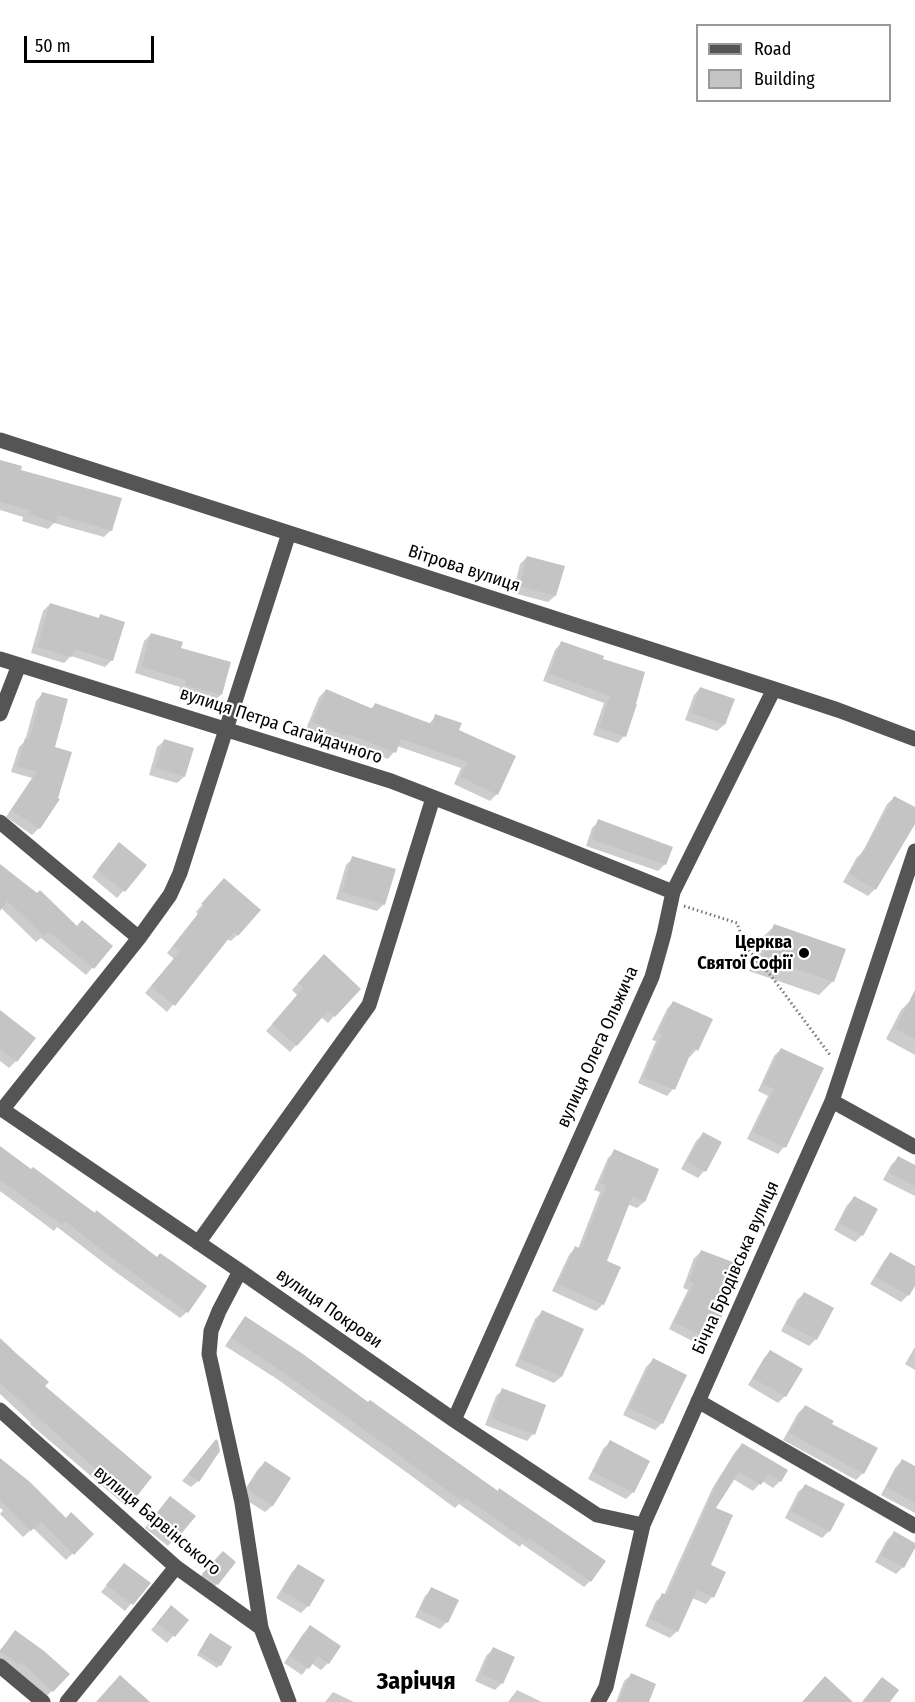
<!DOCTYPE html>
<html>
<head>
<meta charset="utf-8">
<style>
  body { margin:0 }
  #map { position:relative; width:915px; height:1702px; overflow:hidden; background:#fff; font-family:"Fira Sans Condensed",sans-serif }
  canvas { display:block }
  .legend { position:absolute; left:696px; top:24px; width:195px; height:78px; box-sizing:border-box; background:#fff; border:2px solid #999; margin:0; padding:8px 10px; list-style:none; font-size:18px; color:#000 }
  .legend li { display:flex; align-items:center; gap:12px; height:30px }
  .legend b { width:30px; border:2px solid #999 }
  .scale { position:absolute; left:24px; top:36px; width:130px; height:27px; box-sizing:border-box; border:3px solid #000; border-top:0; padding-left:8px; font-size:18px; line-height:21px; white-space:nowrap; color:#000; -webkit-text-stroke:4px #fff; paint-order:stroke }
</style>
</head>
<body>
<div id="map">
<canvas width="915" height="1702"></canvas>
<ul class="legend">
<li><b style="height:8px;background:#555"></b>Road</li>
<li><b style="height:16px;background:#c4c4c4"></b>Building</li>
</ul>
<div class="scale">50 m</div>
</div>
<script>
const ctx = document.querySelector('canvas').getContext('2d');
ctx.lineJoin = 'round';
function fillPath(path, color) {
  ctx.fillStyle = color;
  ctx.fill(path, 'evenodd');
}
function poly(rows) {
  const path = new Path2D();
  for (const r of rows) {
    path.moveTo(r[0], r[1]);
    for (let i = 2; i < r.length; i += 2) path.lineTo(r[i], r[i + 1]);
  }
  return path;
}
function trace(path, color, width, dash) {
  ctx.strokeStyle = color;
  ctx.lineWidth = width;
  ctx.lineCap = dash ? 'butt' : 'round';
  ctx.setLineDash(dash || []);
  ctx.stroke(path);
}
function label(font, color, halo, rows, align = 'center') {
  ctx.font = font + ' "Fira Sans Condensed",sans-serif';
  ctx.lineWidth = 4.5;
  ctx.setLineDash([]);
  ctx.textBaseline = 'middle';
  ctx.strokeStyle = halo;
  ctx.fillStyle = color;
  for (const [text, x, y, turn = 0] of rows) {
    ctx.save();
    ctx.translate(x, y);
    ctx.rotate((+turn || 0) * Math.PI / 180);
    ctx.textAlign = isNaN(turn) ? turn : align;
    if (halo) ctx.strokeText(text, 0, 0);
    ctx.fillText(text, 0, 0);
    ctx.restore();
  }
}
fillPath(poly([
  [0,462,20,471,111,530,104,537,54,523,48,529,22,521,23,517,0,510],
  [527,557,555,596,548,602,513,593,520,564],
  [50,604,98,619,101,616,112,660,105,667,71,656,64,663,31,653,43,611],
  [151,634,179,649,221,695,214,701,179,692,180,687,135,673,144,641],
  [561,643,601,660,624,736,618,743,593,735,604,703,543,681,555,650],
  [700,688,724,725,717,731,685,720,694,695],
  [326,690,370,710,375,704,428,725,436,716,457,731,497,794,490,801,454,784,461,768,397,746,394,752,388,759,340,740,338,742,306,729,319,697],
  [42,694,53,748,39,828,32,835,6,817,32,778,11,772,19,747,25,741,36,701],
  [164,741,184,777,177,783,149,775,157,747],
  [894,798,915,809,915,821,875,889,868,896,843,882,857,857,862,853,887,804],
  [599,821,665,864,658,871,586,846,592,828],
  [113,851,145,866,117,898,92,877],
  [353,858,384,904,377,911,336,899,346,865],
  [0,866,77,927,111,946,86,975,41,938,36,942,0,907],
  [217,887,237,935,231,941,227,939,167,1012,145,993,174,959,167,953,198,914,196,912],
  [774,926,833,981,819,995,749,971,760,940],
  [317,963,334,1016,328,1023,321,1017,290,1052,266,1031,298,996,292,990],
  [911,1000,915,1002,915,1055,886,1039,901,1010],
  [673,1002,696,1050,690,1057,688,1056,673,1089,667,1096,638,1083,656,1041,652,1040,667,1009],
  [0,1013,16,1061,9,1068,0,1061],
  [781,1049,784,1147,778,1154,747,1139,768,1096,758,1091,774,1056],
  [703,1134,720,1143,704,1171,698,1178,681,1169,696,1141],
  [0,1148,31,1171,187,1312,180,1318,117,1273,57,1227,54,1231,0,1191],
  [615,1151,658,1169,644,1202,637,1208,627,1204,605,1262,603,1304,596,1311,552,1291,569,1255,575,1248,578,1249,600,1192,594,1190,608,1158],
  [898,1158,915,1166,915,1196,883,1180,891,1165],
  [854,1198,862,1235,855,1242,834,1230,847,1205],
  [701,1252,719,1311,709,1339,702,1346,669,1329,688,1290,683,1288,694,1258],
  [890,1254,915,1268,915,1283,908,1295,901,1302,870,1284,884,1261],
  [804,1294,816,1339,809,1346,781,1331,797,1300],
  [542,1312,561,1377,554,1383,515,1366,535,1319],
  [246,1318,590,1581,584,1587,522,1544,520,1547,459,1504,455,1508,402,1469,277,1379,225,1346,239,1325],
  [0,1338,12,1349,11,1351,43,1387,150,1478,126,1506,30,1424,31,1423,0,1394],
  [915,1347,915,1370,905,1364],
  [770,1351,785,1396,778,1403,748,1385,764,1358],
  [653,1360,685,1376,662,1423,655,1430,623,1415,646,1367],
  [503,1390,533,1434,527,1441,485,1425,496,1396],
  [805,1407,830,1425,863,1473,856,1480,783,1440,798,1413],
  [216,1441,198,1481,191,1487,182,1481],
  [610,1442,633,1492,626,1499,588,1479,603,1449],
  [742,1445,780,1481,773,1488,762,1481,753,1491,733,1479,714,1509,709,1566,712,1597,706,1604,692,1598,677,1631,670,1638,645,1626,656,1601,664,1595,712,1489,735,1452],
  [0,1460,66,1520,92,1534,66,1560,33,1528,23,1537,0,1514,3,1510,0,1508],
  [902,1461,915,1467,915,1513,881,1495,895,1468],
  [265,1463,289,1478,272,1506,265,1512,243,1498,242,1494,258,1469],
  [805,1486,829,1531,822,1538,785,1518,798,1492],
  [164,1505,194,1516,168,1546,145,1528],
  [894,1533,915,1545,903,1567,896,1574,875,1562,887,1540],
  [216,1560,217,1584,210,1591,196,1581],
  [124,1565,148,1583,125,1611,101,1592],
  [298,1566,308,1606,301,1613,276,1598,292,1572],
  [432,1589,447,1622,440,1629,415,1617,425,1596],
  [164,1614,187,1620,167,1643,151,1630],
  [310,1627,328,1663,321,1670,311,1663,302,1675,284,1663,303,1634],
  [15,1632,68,1674,45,1698,0,1662,0,1650],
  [207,1638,220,1665,217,1668,197,1655],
  [493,1649,502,1683,495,1690,475,1681,486,1656],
  [631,1675,647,1702,616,1702,624,1681],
  [517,1690,542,1702,508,1702],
  [333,1692,354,1702,325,1702]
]), '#0003');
fillPath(poly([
  [0,460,22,466,21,470,122,498,112,531,58,515,56,523,28,514,29,510,0,502],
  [527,556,565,566,556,596,519,586],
  [50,603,99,618,100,614,125,622,113,661,75,649,72,657,37,647],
  [151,633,183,642,181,648,231,662,222,695,185,685,186,680,141,667],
  [561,641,604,656,603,659,645,672,636,704,637,704,626,737,599,728,610,696,549,674],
  [700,687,735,699,725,725,691,713],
  [326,689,373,709,375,703,432,724,435,714,462,723,459,730,516,756,498,795,460,777,467,762,401,739,396,753,347,734,346,736,312,722],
  [42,692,68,699,55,747,72,752,58,798,60,799,40,829,11,810,37,772,17,766,25,738,29,740],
  [164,739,194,748,185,777,155,768],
  [894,796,915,807,915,824,876,890,849,874,864,849,865,850],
  [598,819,673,847,666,865,591,839],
  [119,842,147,865,125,892,97,870],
  [352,856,396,869,385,905,342,892],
  [0,864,37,893,40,890,77,926,82,920,113,946,94,969,49,932,44,936,7,901,0,911],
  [224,878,261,910,238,936,234,932,175,1006,151,986,180,951,173,946,204,906,201,904],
  [774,924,846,949,834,982,762,957],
  [324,954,361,989,335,1017,328,1011,297,1046,272,1024,303,988,298,983],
  [915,990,915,1039,895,1029],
  [673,1001,713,1019,698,1051,693,1048,675,1090,643,1077,662,1034,658,1033],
  [0,1010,36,1038,17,1062,0,1049],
  [781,1048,824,1068,786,1148,753,1132,774,1089,763,1084],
  [703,1132,722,1142,706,1172,687,1162],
  [0,1146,31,1169,33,1167,95,1213,96,1210,157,1257,160,1253,207,1286,188,1313,125,1267,125,1268,65,1221,62,1225,0,1180],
  [614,1149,659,1169,645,1202,632,1197,607,1261,621,1267,604,1305,558,1284,575,1246,581,1249,606,1185,600,1183],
  [898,1156,915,1165,915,1186,889,1173],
  [854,1196,878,1209,863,1236,839,1223],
  [701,1250,738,1264,720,1310,724,1312,710,1340,674,1322,694,1283,689,1281],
  [890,1252,915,1266,915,1286,909,1296,876,1277],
  [804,1292,834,1308,817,1340,786,1324],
  [542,1310,584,1329,562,1377,520,1359],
  [245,1316,303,1354,368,1402,370,1400,498,1491,499,1488,606,1561,591,1582,529,1538,527,1541,466,1498,463,1502,344,1415,284,1373,231,1338],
  [0,1339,49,1382,45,1386,152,1477,134,1500,98,1471,0,1383],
  [770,1350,803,1369,786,1397,753,1378],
  [653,1358,687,1375,663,1424,629,1408],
  [502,1388,546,1405,535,1435,491,1418],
  [805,1405,834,1421,832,1424,878,1448,864,1474,789,1433],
  [216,1439,218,1441,220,1451,199,1482,188,1474],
  [610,1440,650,1461,634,1493,593,1472],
  [742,1443,788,1470,781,1482,768,1474,761,1485,739,1472,716,1508,733,1515,711,1565,726,1572,714,1598,697,1590,678,1632,650,1619,662,1593,667,1595,718,1481],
  [0,1458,30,1482,66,1518,71,1512,94,1534,74,1555,41,1522,31,1531,0,1500],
  [902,1459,915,1466,915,1503,886,1487],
  [265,1461,291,1478,273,1506,249,1491,248,1486],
  [805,1484,845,1504,830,1532,791,1511],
  [170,1496,196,1516,176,1540,151,1520],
  [894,1531,915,1543,915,1548,904,1568,881,1555],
  [223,1551,236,1562,218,1585,202,1574],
  [124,1563,151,1583,133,1605,106,1585],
  [298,1564,325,1580,309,1607,282,1591],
  [431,1587,459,1600,448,1623,420,1610],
  [171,1605,189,1620,175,1637,157,1623],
  [310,1625,341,1646,329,1664,318,1656,309,1669,289,1656],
  [15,1630,44,1651,70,1674,53,1692,21,1662,19,1665,0,1651],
  [210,1633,232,1647,221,1666,199,1652],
  [493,1647,515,1657,503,1684,481,1674],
  [631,1673,656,1684,649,1702,618,1702],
  [120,1675,150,1702,96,1702],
  [825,1676,853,1702,802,1702],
  [882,1677,899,1690,890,1702,862,1702]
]), '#c4c4c4');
trace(poly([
  [684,906,737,923,745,946,772,977,830,1055]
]), '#777', 3, [1.5, 3]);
trace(poly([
  [0,440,774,689,838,710,915,739],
  [0,659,391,781,546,841,673,892],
  [0,714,19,665],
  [0,822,139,938],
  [832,1101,915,1147],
  [0,1108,240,1271,454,1420,597,1515,643,1525],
  [2,1110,139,938,170,895,180,873,289,533],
  [198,1243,369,1005,433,798],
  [240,1271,219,1311,211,1331,209,1354,242,1503,261,1628],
  [698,1401,915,1526],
  [0,1410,176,1567,261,1628,289,1702],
  [454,1420,652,977,664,934,673,892,774,689],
  [0,1666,43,1702],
  [67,1702,176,1567],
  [598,1702,606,1687,643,1525,832,1101,915,851]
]), '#555', 15);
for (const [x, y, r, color] of [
  [804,953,6,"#000"]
]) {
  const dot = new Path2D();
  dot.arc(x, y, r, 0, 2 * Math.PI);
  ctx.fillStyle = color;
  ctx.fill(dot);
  trace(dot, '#fff', 2);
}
label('18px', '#000', '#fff', [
  ["Вітрова вулиця",464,569,18],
  ["вулиця Петра Сагайдачного",281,726,18],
  ["вулиця Олега Ольжича",598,1047,-66],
  ["Бічна Бродівська вулиця",736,1268,-66],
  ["вулиця Покрови",329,1309,35],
  ["вулиця Барвінського",157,1521,40]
]);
label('bold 18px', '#000', '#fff', [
  ["Церква",792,943],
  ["Святої Софії",792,964]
], 'right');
label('bold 24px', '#000', '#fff', [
  ["Заріччя",416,1682]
]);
</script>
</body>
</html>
